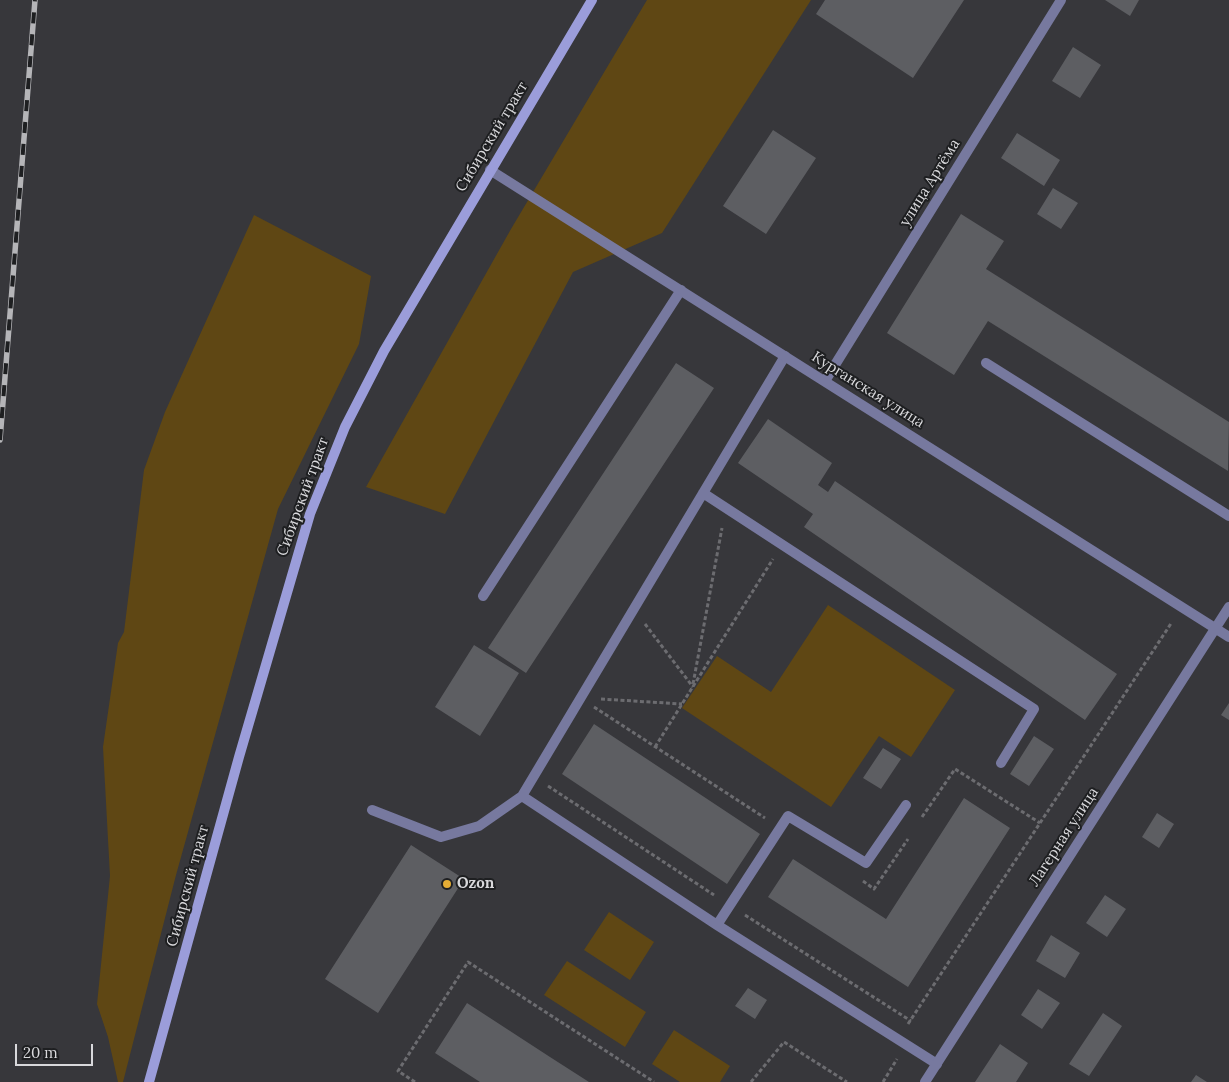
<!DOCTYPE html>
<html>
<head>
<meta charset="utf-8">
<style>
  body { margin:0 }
  #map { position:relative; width:1229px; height:1082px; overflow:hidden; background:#37373b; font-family:Lora,serif }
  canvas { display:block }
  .scale { position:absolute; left:15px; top:1044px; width:78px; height:22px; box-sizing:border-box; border:2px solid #d9d9dc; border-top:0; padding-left:6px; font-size:15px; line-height:18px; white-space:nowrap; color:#d9d9dc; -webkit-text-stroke:4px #1e1f21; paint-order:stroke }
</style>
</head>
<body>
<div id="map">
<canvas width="1229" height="1082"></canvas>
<div class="scale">20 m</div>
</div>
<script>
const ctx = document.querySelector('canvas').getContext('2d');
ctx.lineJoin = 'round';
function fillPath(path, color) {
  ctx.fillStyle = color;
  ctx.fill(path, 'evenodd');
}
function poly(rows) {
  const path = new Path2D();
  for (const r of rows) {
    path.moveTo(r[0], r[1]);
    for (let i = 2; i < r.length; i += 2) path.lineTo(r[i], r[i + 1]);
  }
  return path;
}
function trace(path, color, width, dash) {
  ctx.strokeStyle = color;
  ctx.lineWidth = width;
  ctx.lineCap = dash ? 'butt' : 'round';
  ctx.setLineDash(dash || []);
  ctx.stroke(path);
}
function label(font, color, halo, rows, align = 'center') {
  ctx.font = font + ' Lora,serif';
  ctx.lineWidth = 4;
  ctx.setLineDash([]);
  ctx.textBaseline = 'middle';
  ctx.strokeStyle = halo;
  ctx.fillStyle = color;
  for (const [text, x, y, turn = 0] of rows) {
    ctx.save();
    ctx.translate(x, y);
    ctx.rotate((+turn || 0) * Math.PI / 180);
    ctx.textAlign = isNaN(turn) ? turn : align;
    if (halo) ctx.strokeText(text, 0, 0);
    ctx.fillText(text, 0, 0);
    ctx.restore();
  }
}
fillPath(poly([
  [647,0,811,0,662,233,573,272,445,514,366,487,511,229],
  [254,215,371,276,359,344,278,509,176,875,123,1082,118,1082,108,1037,97,1004,110,876,103,747,118,643,124,632,144,470,165,412],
  [828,605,955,690,911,757,879,736,831,807,682,708,717,656,771,692],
  [609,912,654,942,630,980,584,950],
  [567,961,646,1012,625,1047,544,995],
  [674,1030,730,1066,720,1082,680,1082,652,1064]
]), '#5f4714');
fillPath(poly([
  [825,0,964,0,913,78,816,14],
  [1105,0,1139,0,1130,16],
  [1073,47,1101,65,1080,98,1052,81],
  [773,130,816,158,766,234,723,206],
  [1017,133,1060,160,1044,186,1001,158],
  [1053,188,1078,203,1061,229,1037,214],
  [961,214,1004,241,986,269,1229,422,1228,471,988,321,954,375,887,333],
  [676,363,714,388,526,673,488,648],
  [768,419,832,463,818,485,828,492,835,481,1117,674,1085,720,804,527,813,514,738,463],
  [474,645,519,673,480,736,435,707],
  [1229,703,1229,720,1221,715],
  [594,724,760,834,727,884,562,774],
  [1034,736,1054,749,1029,786,1010,774],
  [883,748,901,759,881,789,863,778],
  [964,798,1010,828,908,987,768,897,793,859,886,919],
  [1157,813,1174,824,1159,848,1142,837],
  [411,845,464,879,378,1013,325,979],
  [1105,895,1126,909,1107,937,1086,923],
  [1051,935,1080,953,1065,978,1036,961],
  [748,988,767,1000,755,1019,735,1006],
  [1038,989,1060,1003,1042,1029,1021,1015],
  [467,1003,550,1057,589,1082,480,1082,435,1053],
  [1103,1013,1122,1026,1089,1076,1069,1064],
  [1000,1044,1028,1063,1016,1082,975,1082],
  [1196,1075,1207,1082,1191,1082]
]), '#5d5e62');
trace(poly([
  [645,624,693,687],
  [693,684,722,528],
  [601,699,682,704],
  [594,707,765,818],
  [655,747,773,559],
  [548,786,714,895],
  [922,817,955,769,1040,823],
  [863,881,874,889,908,839],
  [745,915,911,1021],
  [908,1024,1172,622],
  [415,1082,398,1071,468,962,654,1082],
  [751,1082,784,1042,847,1082],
  [883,1082,897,1059]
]), '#6c6c70', 3, [4, 2.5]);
trace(poly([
  [986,363,1229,516],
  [703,493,1034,709,1001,763],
  [483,596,681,290],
  [522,796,717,925,937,1064],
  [372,810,441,837,479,826,522,796,785,356],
  [717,925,788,816,866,863,906,805]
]), '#77799f', 10);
trace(poly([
  [490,170,1229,637],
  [825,381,1061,0],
  [925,1082,1229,607]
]), '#77799f', 10);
trace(poly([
  [149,1082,239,757,310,514,345,427,384,351,592,0]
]), '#9b9dda', 10);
const rail = poly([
  [0,440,35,0]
]);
trace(rail, '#b5b5b8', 5.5);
trace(rail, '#1e1f21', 4, [11]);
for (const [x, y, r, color] of [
  [447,884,5,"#e5ad35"]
]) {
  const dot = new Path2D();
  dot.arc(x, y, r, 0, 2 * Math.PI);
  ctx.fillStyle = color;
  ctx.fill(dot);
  trace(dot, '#1e1f21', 2);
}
label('15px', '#d9d9dc', '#1e1f21', [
  ["Сибирский тракт",492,137,-59],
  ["улица Артёма",930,183,-58],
  ["Курганская улица",868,390,32],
  ["Сибирский тракт",303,497,-70],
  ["Лагерная улица",1064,837,-57],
  ["Сибирский тракт",188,886,-75]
]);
label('bold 15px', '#d9d9dc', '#1e1f21', [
  ["Ozon",457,884]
], 'left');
</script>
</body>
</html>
